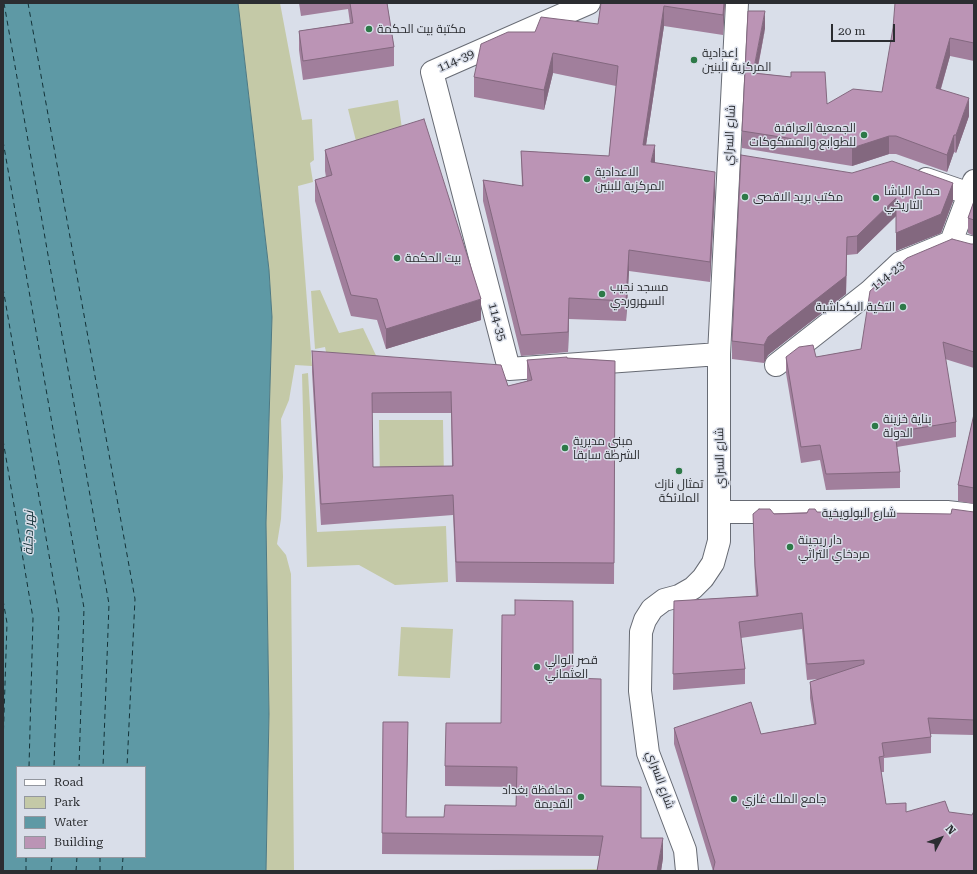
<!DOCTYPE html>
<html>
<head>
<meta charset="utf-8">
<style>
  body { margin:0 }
  #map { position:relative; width:977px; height:874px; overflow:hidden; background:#d9dee9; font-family:"Roboto Serif",serif }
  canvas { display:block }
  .frame { position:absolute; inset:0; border:4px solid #2b2d31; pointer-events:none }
  .legend { position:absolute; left:16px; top:766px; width:130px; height:92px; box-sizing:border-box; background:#d9dee9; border:1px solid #93979f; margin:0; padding:5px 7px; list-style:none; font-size:12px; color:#2b2d31 }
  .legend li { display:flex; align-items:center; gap:8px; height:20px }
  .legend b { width:20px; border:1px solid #93979f }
  .north { position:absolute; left:921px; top:818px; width:40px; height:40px; -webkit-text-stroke:3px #d9dee9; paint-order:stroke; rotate:49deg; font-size:11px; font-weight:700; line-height:16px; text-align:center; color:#2b2d31 }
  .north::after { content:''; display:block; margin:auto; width:14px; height:18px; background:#2b2d31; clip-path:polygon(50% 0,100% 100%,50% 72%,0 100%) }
  .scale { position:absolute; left:831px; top:24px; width:64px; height:18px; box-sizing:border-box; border:2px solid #2b2d31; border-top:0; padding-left:5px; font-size:12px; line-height:14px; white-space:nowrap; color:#2b2d31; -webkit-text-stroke:3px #d9dee9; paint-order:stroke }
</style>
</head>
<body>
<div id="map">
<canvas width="977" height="874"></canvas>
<div class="frame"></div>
<ul class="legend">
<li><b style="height:5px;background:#fff"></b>Road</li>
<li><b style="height:11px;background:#c4c9a7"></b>Park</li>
<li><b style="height:11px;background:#5e99a5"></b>Water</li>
<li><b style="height:11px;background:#bb94b5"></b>Building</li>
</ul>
<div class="north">N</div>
<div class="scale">20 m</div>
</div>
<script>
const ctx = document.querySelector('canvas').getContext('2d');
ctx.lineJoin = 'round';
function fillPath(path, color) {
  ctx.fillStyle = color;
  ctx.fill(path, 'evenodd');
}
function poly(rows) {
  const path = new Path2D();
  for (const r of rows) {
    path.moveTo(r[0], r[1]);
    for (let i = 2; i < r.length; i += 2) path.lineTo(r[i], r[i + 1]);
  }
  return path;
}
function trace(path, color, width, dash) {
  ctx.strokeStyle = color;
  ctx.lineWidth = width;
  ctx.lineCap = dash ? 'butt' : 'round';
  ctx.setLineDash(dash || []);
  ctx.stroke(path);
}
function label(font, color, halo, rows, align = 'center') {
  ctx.font = font + ' "Roboto Serif",Cairo,serif';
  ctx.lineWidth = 3;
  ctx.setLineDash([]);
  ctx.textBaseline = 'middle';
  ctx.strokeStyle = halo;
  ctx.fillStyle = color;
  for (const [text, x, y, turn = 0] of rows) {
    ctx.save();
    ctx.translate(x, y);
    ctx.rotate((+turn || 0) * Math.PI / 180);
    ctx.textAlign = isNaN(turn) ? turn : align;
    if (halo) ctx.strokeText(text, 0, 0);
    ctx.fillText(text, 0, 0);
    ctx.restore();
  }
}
fillPath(poly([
  [238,3,280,3,302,120,312,119,314,160,310,163,313,182,298,186,312,366,295,365,289,400,281,419,283,477,281,519,277,544,286,555,291,574,294,871,266,871,269,714,266,523,272,317,269,270],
  [398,100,402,129,356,141,348,109],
  [320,290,339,333,363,328,381,366,328,362,325,347,315,349,311,291],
  [308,373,317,532,446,526,448,582,395,585,359,565,307,567,302,374],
  [379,420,443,420,444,480,380,481],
  [401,627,453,629,450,678,398,676],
  [601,869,601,871,361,871,374,871]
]), '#c4c9a7');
const water = poly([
  [3,3,238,3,269,270,272,317,266,523,269,714,266,871,3,871,3,3],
  [17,767,145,767,145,857,17,857,17,767]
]);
fillPath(water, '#5e99a5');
trace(water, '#4f7982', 1);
trace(poly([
  [4,3,109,604,103,767],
  [28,3,135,599,127,767],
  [3,141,84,608,79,767],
  [3,288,59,613,54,767],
  [3,440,33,618,29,767],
  [3,600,7,623,3,745],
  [26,871,26,857],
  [51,871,52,857],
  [76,871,77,857],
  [100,871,100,857],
  [122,871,123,857]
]), '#133238', 1, [5, 4]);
const minor = poly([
  [589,3,432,72,509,369,719,354],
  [926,179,970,194],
  [951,242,974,181],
  [776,365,869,292,900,263,951,242,974,248],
  [720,512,947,512,974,515],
  [687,871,685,850,648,753,640,691,641,632,645,620,652,609,664,600,679,596,693,588,703,578,713,563,719,541,719,354,737,3]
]);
trace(minor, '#676b74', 24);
trace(minor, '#fff', 22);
fillPath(poly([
  [299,3,387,3,394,47,394,66,303,80,299,50,299,31,350,23,348,9,301,16],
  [601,3,725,3,723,35,664,26,646,145,655,163,715,192,710,282,629,271,626,321,569,319,568,352,521,356,483,201,483,180,522,186,521,151,609,156,616,86,553,73,544,110,474,97,474,77,535,32,598,24],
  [974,3,974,61,950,56,941,89,969,116,956,153,954,152,947,172,896,154,889,154,852,166,742,148,742,131,765,29,757,73,791,77,791,72,827,104,882,92],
  [325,150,481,320,386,349,377,320,351,316,315,201,315,180,326,177,325,171],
  [741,155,953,201,941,233,896,251,896,216,857,254,847,255,846,294,768,355,764,363,732,359,732,341],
  [974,201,974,236,968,233,968,218],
  [971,244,974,244,974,368,945,359,956,422,956,437,897,447,900,472,900,488,826,490,820,460,801,463,786,373,786,357,816,357,861,349],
  [312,351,508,386,527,381,527,360,567,358,615,361,614,584,456,582,453,515,321,525,312,372],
  [372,413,451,413,452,466,373,467],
  [974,414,974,504,958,501,958,485],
  [817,512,951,514,974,512,974,735,931,734,931,753,884,758,884,772,881,772,886,804,906,812,949,812,974,871,713,871,674,744,674,728,761,734,814,724,810,698,810,682,818,679,807,680,802,629,741,638,745,669,745,684,673,690,674,601,756,596,755,581,753,514],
  [573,678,601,786,641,838,663,858,661,871,597,871,600,856,382,854,383,722,408,743,406,817,444,817,516,806,516,787,445,786,445,766,501,723]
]), '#a17f9c');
fillPath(poly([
  [724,3,725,3,723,35,723,15],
  [664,6,664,26,643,165,643,145],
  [765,11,765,29,753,91,753,73],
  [950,38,950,56,936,105,936,88],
  [553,53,553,73,544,110,544,90],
  [969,98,969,116,956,153,956,135],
  [954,135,954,152,947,172,947,155],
  [889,136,889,154,852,166,852,148],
  [655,145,655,165,651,162],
  [715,172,715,192,710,282,710,262],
  [953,183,953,201,941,233,896,251,896,233],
  [896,198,896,216,857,254,857,236],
  [847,237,846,294,768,355,764,363,764,345,768,337],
  [629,250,629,271,626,321,626,301],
  [569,298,569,319,568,352,568,332],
  [481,299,481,320,386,349,386,329],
  [663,838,663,858,661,871,657,871]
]), '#83687f');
const building = poly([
  [350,3,387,3,394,47,303,61,299,31,353,23,350,3],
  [601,3,724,3,723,15,664,6,643,145,655,145,651,162,715,172,710,262,629,250,626,301,569,298,568,332,521,335,483,180,523,186,521,151,609,156,618,66,553,53,544,90,474,77,481,44,508,32,535,32,541,17,598,24,601,3],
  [895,3,974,3,974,43,950,38,936,88,969,98,956,135,954,135,947,155,896,136,889,136,852,148,742,131,748,11,765,11,753,73,791,77,791,72,825,72,827,104,853,89,882,92,893,28,895,3],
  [424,119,481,299,386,329,377,299,351,295,315,180,332,175,325,150,424,119],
  [741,155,852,173,892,161,953,183,941,214,896,233,896,198,857,236,847,237,846,276,768,337,764,345,732,341,741,155],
  [974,201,974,220,968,218,974,201],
  [952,239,971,244,974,244,974,352,943,342,956,422,895,432,900,472,826,474,820,445,801,447,786,357,799,347,813,345,816,357,861,349,870,291,907,258,952,239],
  [312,351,501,365,508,386,532,380,527,360,567,357,567,358,615,361,614,563,456,562,453,495,321,504,312,351],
  [451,392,453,466,373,467,372,393,451,392],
  [974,414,974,488,958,485,974,414],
  [759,509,770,509,774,514,807,513,809,509,815,509,817,512,951,514,952,509,974,512,974,720,928,718,931,737,882,743,884,756,879,757,886,804,906,803,906,812,945,801,949,812,972,815,974,811,974,871,713,871,715,862,674,728,751,702,761,734,816,724,810,682,864,664,864,660,807,664,802,613,739,622,745,669,673,674,674,601,758,596,755,566,753,514,759,509],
  [515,600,573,601,573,678,601,679,601,786,641,787,641,838,663,838,657,871,597,871,603,836,382,833,383,722,408,722,406,817,444,817,445,805,516,806,517,767,445,766,446,723,501,723,502,615,515,615,515,600]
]);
fillPath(building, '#bb94b5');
trace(building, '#83687f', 1);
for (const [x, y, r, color] of [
  [369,29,4,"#2d7948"],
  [694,60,4,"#2d7948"],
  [864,135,4,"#2d7948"],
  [587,179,4,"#2d7948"],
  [745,197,4,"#2d7948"],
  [876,198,4,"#2d7948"],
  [397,258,4,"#2d7948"],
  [602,294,4,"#2d7948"],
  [903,307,4,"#2d7948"],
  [875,426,4,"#2d7948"],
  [565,448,4,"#2d7948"],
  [679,471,4,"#2d7948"],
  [790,547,4,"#2d7948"],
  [537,667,4,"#2d7948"],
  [581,797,4,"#2d7948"],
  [734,799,4,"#2d7948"]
]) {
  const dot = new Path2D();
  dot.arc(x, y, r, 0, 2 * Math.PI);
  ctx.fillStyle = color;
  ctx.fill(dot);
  trace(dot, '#d9dee9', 1.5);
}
label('12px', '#2b2d31', '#d9dee9', [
  ["مكتبة بيت الحكمة",377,29],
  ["إعدادية",702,53],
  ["المركزية للبنين",702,67],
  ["الجمعية العراقية",856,128,"right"],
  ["للطوابع والمسكوكات",856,142,"right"],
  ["الاعدادية",595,172],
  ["المركزية للبنين",595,186],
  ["حمام الباشا",884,191],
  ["التاريخي",884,205],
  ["مكتب بريد الاقصى",753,197],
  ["بيت الحكمة",405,258],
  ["مسجد نجيب",610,287],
  ["السهروردي",610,301],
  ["التكية البكداشية",895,307,"right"],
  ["بناية خزينة",883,419],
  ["الدولة",883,433],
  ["مبنى مديرية",573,441],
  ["الشرطة سابقاً",573,455],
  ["تمثال نازك",679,484,"center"],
  ["الملائكة",679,498,"center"],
  ["دار ريجينة",798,540],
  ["مردخاي التراثي",798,554],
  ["قصر الوالي",545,660],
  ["العثماني",545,674],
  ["محافظة بغداد",573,790,"right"],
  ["القديمة",573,804,"right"],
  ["جامع الملك غازي",742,799]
], 'left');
label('12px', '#2b2d31', '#d9dee9', [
  ["114-39",456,61,-24],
  ["شارع السراي",730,135,-87],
  ["114-23",888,276,-39],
  ["114-35",497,322,75],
  ["شارع السراي",720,458,-91],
  ["شارع البولويخية",859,513],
  ["شارع السراي",660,780,70]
]);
label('italic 13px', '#133238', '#d9dee9', [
  ["نهر دجلة",29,533,-89]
]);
</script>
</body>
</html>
